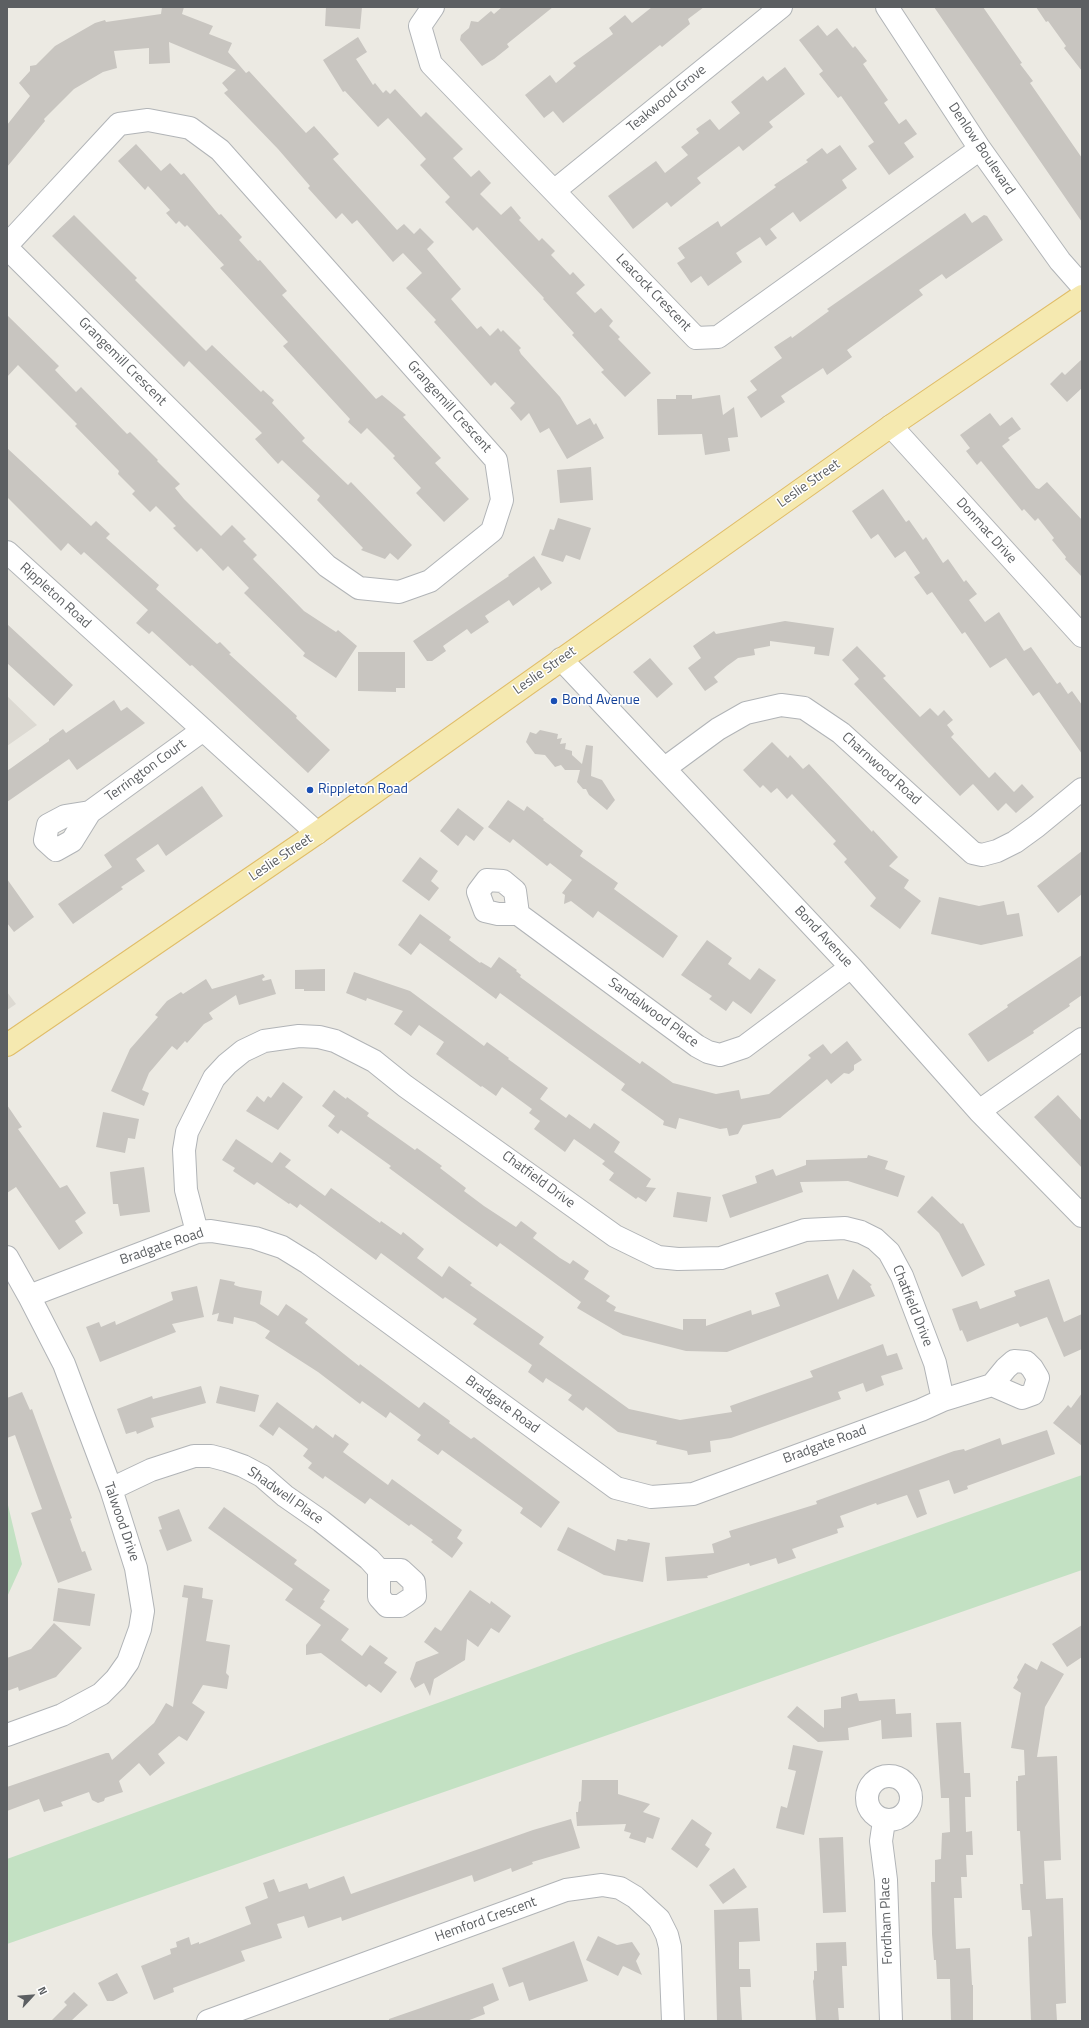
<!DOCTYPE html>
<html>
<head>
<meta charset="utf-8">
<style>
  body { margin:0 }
  #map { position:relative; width:1089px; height:2028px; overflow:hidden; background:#eceae3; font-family:"Titillium Web",sans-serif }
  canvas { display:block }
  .frame { position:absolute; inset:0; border:8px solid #5c5f62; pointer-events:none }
  .north { position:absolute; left:12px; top:1976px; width:40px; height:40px; -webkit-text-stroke:3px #fff; paint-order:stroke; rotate:64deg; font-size:11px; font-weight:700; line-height:16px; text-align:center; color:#5c5f62 }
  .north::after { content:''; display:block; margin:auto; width:14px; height:18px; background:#5c5f62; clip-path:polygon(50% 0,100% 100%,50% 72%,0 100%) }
</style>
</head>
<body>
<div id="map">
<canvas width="1089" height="2028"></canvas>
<div class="frame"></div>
<div class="north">N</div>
</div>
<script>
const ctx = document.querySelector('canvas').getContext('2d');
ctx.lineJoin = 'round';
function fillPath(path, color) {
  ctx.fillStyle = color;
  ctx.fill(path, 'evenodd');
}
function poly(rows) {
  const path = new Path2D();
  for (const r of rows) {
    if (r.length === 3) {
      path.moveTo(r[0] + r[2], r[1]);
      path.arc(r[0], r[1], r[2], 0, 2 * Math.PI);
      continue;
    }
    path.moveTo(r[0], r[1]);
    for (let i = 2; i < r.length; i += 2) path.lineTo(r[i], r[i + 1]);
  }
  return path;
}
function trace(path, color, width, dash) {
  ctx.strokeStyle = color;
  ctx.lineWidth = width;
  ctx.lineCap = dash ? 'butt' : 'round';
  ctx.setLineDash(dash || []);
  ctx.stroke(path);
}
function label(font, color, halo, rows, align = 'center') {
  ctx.font = font + ' "Titillium Web",sans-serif';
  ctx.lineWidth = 3;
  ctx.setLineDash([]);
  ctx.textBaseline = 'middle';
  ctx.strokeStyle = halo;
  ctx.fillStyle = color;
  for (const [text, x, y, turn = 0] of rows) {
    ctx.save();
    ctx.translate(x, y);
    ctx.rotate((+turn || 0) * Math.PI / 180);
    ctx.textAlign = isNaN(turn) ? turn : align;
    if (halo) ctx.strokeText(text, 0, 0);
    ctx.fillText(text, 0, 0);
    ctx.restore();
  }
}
fillPath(poly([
  [7,696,37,725,7,746],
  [7,992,16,1004,7,1010]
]), '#dcd9d2');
fillPath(poly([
  [1082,1475,1082,1570,7,1944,7,1859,573,1654],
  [7,1501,22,1564,7,1597]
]), '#c3e1c3');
fillPath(poly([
  [162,7,184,7,182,14,213,26,209,34,232,43,228,52,246,73,249,71,306,133,314,126,339,154,333,159,397,230,404,224,414,234,420,228,434,242,427,249,461,289,451,299,477,329,481,326,490,336,498,328,501,332,503,330,521,348,519,350,521,354,560,397,577,425,590,418,594,425,596,423,604,438,567,459,549,428,540,433,529,413,521,421,510,408,515,403,495,382,491,386,434,322,436,320,406,288,422,273,403,253,393,262,357,220,352,224,342,213,336,219,308,188,310,186,278,149,224,93,228,90,222,83,236,70,169,42,170,63,149,64,149,48,114,51,117,68,103,72,74,89,44,119,45,121,7,167,7,125,30,96,19,83,30,71,30,66,36,65,55,46,95,23,105,20,106,22,161,14],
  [326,7,362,7,360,29,325,26],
  [502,7,553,7,507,44,509,47,494,59,482,66,460,40,461,35,469,28,471,21,478,22,491,11,494,14],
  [652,7,704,7,688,19,690,24,662,47,660,45,563,123,553,111,544,118,525,95,550,75,556,83,576,66,573,63,613,34,609,28,625,15,632,23],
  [934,7,983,7,1022,63,1020,64,1033,81,1030,83,1082,158,1082,222],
  [1036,7,1082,7,1082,71,1064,48,1066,46,1048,21,1046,22],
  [818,25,827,36,837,28,853,48,855,46,867,61,863,64,888,100,884,103,899,124,906,119,917,134,904,143,914,157,889,175,868,146,874,142,841,96,838,98,819,74,823,71,799,40],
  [358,37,367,52,356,59,373,85,375,83,383,93,386,90,390,94,395,89,421,117,426,112,463,149,453,158,471,177,479,170,491,183,480,194,501,215,511,206,521,218,519,220,539,241,542,238,555,251,551,255,570,275,573,272,585,285,576,293,595,313,601,308,613,321,609,326,620,337,618,339,651,373,625,397,601,372,604,370,572,335,574,333,543,299,544,298,477,227,473,231,445,202,450,197,420,165,426,159,388,118,378,127,345,91,343,92,323,60],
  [785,67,805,94,769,122,773,127,743,151,739,146,697,178,701,183,671,207,667,202,633,229,608,196,656,161,665,173,688,155,681,147,699,133,696,129,710,119,719,130,740,113,731,102,763,76,767,81],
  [136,144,161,171,170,163,181,175,184,173,219,215,221,214,242,237,239,240,258,261,260,260,287,291,282,295,376,399,382,395,406,415,403,417,441,458,435,463,469,499,444,522,416,493,421,488,393,458,395,456,367,428,361,434,348,422,350,419,283,346,288,342,220,268,224,265,187,225,185,227,179,221,176,224,166,213,170,210,148,186,145,190,118,161],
  [840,145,857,169,842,180,847,188,800,222,793,212,770,229,777,238,766,246,760,237,736,253,742,262,708,286,701,276,691,283,677,263,685,258,678,248,718,221,721,227,776,187,774,185,808,162,806,160,822,148,827,154],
  [965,213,972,223,984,215,987,216,1003,240,946,279,942,274,919,290,923,295,847,350,852,357,827,375,823,368,781,396,785,402,761,418,747,397,757,390,750,381,782,358,774,347,791,336,792,338,829,311,827,309],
  [74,215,137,278,135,280,206,351,212,345,261,392,263,390,274,400,272,403,305,438,302,441,348,485,351,482,412,545,398,560,390,553,385,559,361,550,363,548,317,500,320,496,282,460,278,464,255,439,262,433,189,361,184,367,52,236],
  [7,315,59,366,55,370,76,392,81,387,127,434,130,432,158,460,157,461,180,484,175,488,184,499,221,536,232,525,246,539,243,541,257,555,253,559,304,611,336,632,338,630,357,646,336,678,303,656,305,653,244,593,249,588,228,566,223,571,201,548,197,552,173,528,176,526,156,506,150,512,132,494,135,491,118,474,119,471,75,426,77,424,18,365,7,377],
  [1082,359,1082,388,1067,402,1050,384,1062,372,1065,375],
  [676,395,692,395,692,399,720,395,723,415,734,407,738,437,728,438,730,451,705,455,702,434,658,435,657,399,676,399],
  [990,413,1000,426,1012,417,1021,429,1008,438,1010,440,1002,446,1036,488,1039,489,1047,482,1082,520,1082,577,1065,559,1066,557,1052,540,1054,538,1038,518,1035,521,1024,509,1022,511,981,461,977,465,966,451,970,448,960,435],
  [7,448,91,526,96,521,110,534,106,538,159,585,156,589,217,644,220,642,231,653,229,654,297,716,296,718,330,750,308,773,192,665,190,666,152,631,149,634,136,623,148,610,84,552,81,555,68,543,61,551,7,497],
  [591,467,593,500,560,503,557,470],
  [883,489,906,522,909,520,923,540,926,537,943,563,948,559,964,582,966,580,977,594,969,600,985,622,999,612,1024,651,1031,647,1057,684,1060,682,1068,694,1072,691,1082,705,1082,754,1039,692,1033,696,1006,658,990,668,965,632,962,634,932,592,927,595,914,577,920,573,905,551,895,558,878,534,871,539,852,511],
  [558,518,591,528,580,560,566,555,563,562,541,555,550,529,554,530],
  [534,556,552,583,541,591,539,587,513,606,509,600,485,616,489,622,471,634,467,629,443,646,446,651,432,661,427,661,413,641,509,576,508,575],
  [785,621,834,628,829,656,814,654,815,647,770,641,770,646,754,649,755,655,738,658,727,666,714,677,718,682,705,691,688,668,701,658,693,646,714,631,716,634],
  [7,624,73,685,54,706,7,663],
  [857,646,886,676,883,678,920,717,930,708,938,716,944,710,953,720,947,725,954,734,951,737,989,778,995,772,1014,792,1022,784,1034,797,1016,813,1006,803,998,811,973,784,960,796,854,684,859,679,842,660],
  [358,652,405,652,405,688,396,688,396,692,358,691],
  [650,658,673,684,657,698,633,672],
  [114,700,121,711,127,707,145,723,77,770,69,759,7,802,7,771,49,741,49,739,63,729,66,733],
  [540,730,558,734,557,739,562,738,560,744,566,743,565,749,572,751,572,755,582,764,586,745,593,746,591,776,602,780,615,800,607,810,589,795,586,789,583,789,577,782,580,770,565,770,561,765,555,767,545,755,535,754,526,742,530,732,536,734],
  [772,742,788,758,790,755,803,769,809,764,872,832,873,830,898,857,889,866,909,880,904,888,921,901,900,929,870,906,876,898,844,862,847,859,833,844,836,841,792,794,787,799,777,788,771,793,763,785,760,788,743,770],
  [202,786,223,816,166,856,158,844,136,859,145,871,121,887,123,889,73,924,58,904,112,867,104,855],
  [508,800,524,811,527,806,544,819,543,820,583,851,580,856,618,883,614,889,678,936,663,958,598,911,593,918,571,901,564,904,565,895,562,893,572,880,550,863,547,866,513,839,510,843,488,827],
  [458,808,484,828,474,841,466,835,458,846,440,831],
  [1082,851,1082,894,1058,913,1037,886],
  [420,857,438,871,431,881,439,888,429,901,402,881],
  [7,879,34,917,14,932,7,923],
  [939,897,979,906,1004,901,1007,915,1019,913,1023,936,981,945,931,934],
  [420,914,451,937,449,940,480,963,481,962,491,968,499,957,517,970,516,971,521,975,520,977,591,1029,640,1064,642,1061,673,1083,716,1094,739,1090,741,1099,769,1094,811,1058,808,1055,823,1044,831,1054,847,1041,862,1060,854,1065,854,1070,849,1074,844,1073,831,1084,827,1079,780,1118,743,1125,738,1134,729,1136,727,1128,720,1129,679,1118,676,1129,663,1125,664,1121,621,1090,625,1084,500,993,496,999,420,943,411,955,398,945],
  [707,940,732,958,728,964,750,980,759,968,776,980,751,1014,733,1001,726,1011,709,999,712,996,681,975],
  [1082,955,1082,995,1069,1004,1070,1006,1033,1031,1034,1033,988,1062,968,1034,1008,1007,1007,1005],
  [325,969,325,991,304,991,304,989,295,989,295,970],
  [354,972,410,991,484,1046,487,1042,509,1058,508,1059,548,1088,540,1099,566,1118,569,1114,590,1129,594,1123,620,1142,614,1152,651,1179,646,1187,656,1188,646,1202,638,1197,636,1199,609,1180,614,1173,602,1164,605,1161,574,1139,565,1152,534,1129,540,1121,529,1113,532,1109,502,1087,496,1096,482,1086,481,1087,436,1054,444,1042,419,1025,411,1036,394,1024,403,1011,367,998,366,1001,346,993],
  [263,974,265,977,262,979,263,981,271,979,276,994,239,1005,236,995,209,1013,213,1019,204,1024,187,1043,185,1041,177,1050,172,1046,149,1073,142,1090,149,1093,144,1106,111,1091,130,1049,158,1017,155,1015,167,1001,181,992,183,994,206,979,212,989],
  [283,1082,303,1097,278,1130,246,1111,257,1096,264,1102,268,1096,271,1098],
  [334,1090,346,1099,347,1097,369,1113,367,1116,415,1150,417,1148,442,1166,440,1168,466,1188,464,1191,484,1206,516,1227,521,1221,537,1233,533,1238,560,1258,570,1264,573,1260,589,1271,584,1279,610,1296,606,1301,616,1307,614,1311,683,1330,683,1319,706,1319,706,1326,751,1310,752,1315,780,1306,775,1293,828,1274,838,1300,853,1269,872,1285,870,1286,875,1296,727,1352,686,1351,623,1335,577,1308,581,1302,500,1243,497,1247,462,1222,389,1168,391,1166,341,1130,338,1134,328,1126,335,1116,322,1106],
  [1058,1095,1082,1121,1082,1168,1034,1117],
  [7,1105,22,1127,18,1129,60,1188,67,1185,86,1213,75,1221,83,1233,59,1250,16,1187,7,1193],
  [103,1112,139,1119,135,1139,128,1138,125,1153,96,1147],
  [236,1139,272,1163,280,1152,291,1160,285,1167,325,1196,331,1188,380,1223,381,1221,401,1235,403,1232,424,1249,417,1258,442,1277,449,1266,472,1283,470,1285,544,1337,539,1344,629,1409,680,1420,732,1412,730,1406,813,1377,810,1371,883,1344,887,1356,897,1353,903,1369,881,1376,884,1385,866,1392,863,1383,838,1392,841,1399,731,1438,710,1441,711,1452,688,1455,687,1451,656,1444,657,1441,618,1432,586,1407,583,1411,568,1400,572,1395,546,1378,543,1383,528,1372,532,1365,473,1324,477,1319,445,1297,443,1299,381,1253,376,1260,300,1204,297,1208,290,1203,289,1204,257,1182,254,1185,233,1171,235,1168,222,1160],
  [868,1155,888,1161,885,1169,905,1176,898,1197,848,1181,800,1182,803,1192,730,1218,722,1195,757,1183,755,1176,773,1169,776,1176,806,1165,806,1160,867,1158],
  [144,1167,150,1212,120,1216,118,1204,113,1204,110,1172],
  [677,1192,711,1197,707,1222,673,1217],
  [932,1196,961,1224,963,1223,985,1265,962,1277,939,1233,917,1212],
  [220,1279,235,1282,234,1285,240,1287,262,1291,260,1304,278,1316,286,1304,308,1319,305,1323,359,1366,360,1364,419,1408,424,1402,450,1421,449,1423,471,1439,474,1437,560,1502,541,1528,520,1513,523,1508,442,1450,438,1455,417,1440,421,1435,390,1412,386,1418,362,1401,360,1404,318,1372,265,1338,270,1331,255,1322,234,1317,233,1324,217,1321,219,1313,212,1315],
  [1049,1279,1064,1322,1082,1314,1082,1349,1064,1357,1047,1317,1020,1327,1018,1323,967,1342,962,1330,960,1331,952,1309,977,1301,980,1309,1016,1296,1014,1291],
  [197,1286,204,1317,172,1324,176,1332,100,1362,86,1327,99,1322,101,1327,115,1321,116,1325,173,1300,171,1292],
  [201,1386,206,1403,151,1418,154,1427,137,1434,136,1431,126,1434,117,1409,152,1396,153,1399],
  [220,1386,259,1395,255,1412,216,1403],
  [22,1392,30,1410,32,1409,72,1518,70,1519,82,1552,85,1551,92,1570,58,1583,31,1513,42,1509,15,1435,7,1438,7,1398],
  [1082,1393,1082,1446,1053,1423,1068,1405,1071,1408],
  [277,1402,313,1429,316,1425,333,1438,335,1434,349,1444,343,1452,388,1485,392,1479,462,1530,457,1538,463,1543,452,1558,431,1542,433,1540,411,1524,409,1526,370,1498,365,1504,325,1476,323,1479,308,1468,312,1463,303,1456,308,1449,279,1427,273,1436,259,1426],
  [1047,1430,1055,1454,967,1486,968,1489,954,1494,949,1480,919,1490,927,1514,917,1518,907,1495,877,1505,876,1503,840,1516,844,1527,837,1529,838,1533,792,1549,796,1558,778,1564,776,1558,750,1566,749,1563,707,1576,708,1578,667,1581,665,1557,714,1553,712,1544,731,1537,729,1531,817,1504,816,1501,954,1451,964,1449,965,1451,1000,1438,1002,1445],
  [224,1507,297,1560,294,1564,330,1590,323,1600,325,1601,320,1608,349,1629,341,1640,362,1656,370,1645,388,1658,384,1663,397,1672,381,1693,369,1684,366,1687,321,1653,306,1655,306,1645,321,1625,285,1600,293,1589,208,1528],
  [179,1509,192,1541,167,1551,159,1530,162,1529,158,1517],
  [568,1527,615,1551,617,1539,627,1541,628,1539,650,1543,643,1582,604,1575,557,1550],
  [184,1585,203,1588,202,1598,213,1600,206,1641,230,1645,226,1673,229,1676,227,1689,203,1685,192,1703,205,1712,187,1741,179,1736,158,1754,165,1763,150,1776,139,1763,119,1781,123,1792,105,1798,104,1801,98,1803,92,1800,89,1792,61,1802,63,1806,44,1812,39,1799,7,1811,7,1787,106,1753,109,1753,112,1760,154,1723,166,1703,173,1707,188,1598,182,1597],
  [58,1588,95,1594,90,1626,53,1621],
  [470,1590,490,1604,491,1601,511,1616,499,1633,491,1628,478,1647,467,1639,465,1660,434,1679,430,1696,424,1683,415,1688,410,1679,416,1662,439,1653,424,1642,435,1627,441,1631],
  [54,1623,82,1648,56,1677,19,1691,18,1687,7,1691,7,1658,31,1649],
  [1082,1625,1082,1657,1067,1667,1052,1644],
  [1041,1661,1064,1674,1045,1707,1037,1757,1057,1756,1061,1860,1044,1861,1046,1899,1063,1898,1066,2003,1056,2004,1057,2021,1031,2021,1028,1937,1032,1936,1030,1910,1022,1910,1020,1884,1023,1884,1020,1831,1017,1831,1016,1781,1018,1781,1018,1776,1025,1775,1024,1750,1011,1748,1021,1693,1013,1688,1018,1680,1017,1677,1025,1663,1037,1670],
  [857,1693,859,1701,895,1699,896,1714,911,1713,912,1737,882,1739,881,1720,848,1728,849,1740,818,1742,787,1717,797,1706,824,1728,824,1710,841,1708,841,1697],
  [961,1722,964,1773,970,1773,971,1797,965,1797,966,1832,972,1831,973,1855,966,1855,967,1877,961,1877,962,1898,954,1898,956,1949,970,1948,972,1985,973,1985,973,2021,951,2021,950,1979,937,1979,936,1960,934,1960,932,1934,931,1882,935,1882,935,1860,941,1859,942,1833,950,1832,949,1798,941,1798,936,1723],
  [793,1745,823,1751,804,1835,776,1828,781,1806,787,1808,796,1771,788,1769],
  [582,1780,618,1780,618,1794,650,1804,643,1812,660,1818,653,1839,647,1837,645,1843,629,1838,631,1833,624,1831,626,1824,577,1826,576,1812,578,1812,579,1802,581,1801],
  [571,1819,580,1848,532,1862,533,1864,512,1872,511,1868,474,1882,472,1875,342,1921,341,1917,308,1928,304,1916,277,1924,282,1938,241,1951,245,1961,173,1988,174,1992,154,2000,141,1966,171,1954,170,1949,177,1947,176,1942,189,1937,191,1945,199,1942,199,1944,251,1924,245,1907,268,1898,263,1883,274,1879,279,1892,307,1883,309,1889,344,1876,351,1894,533,1830],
  [692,1819,712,1833,705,1845,710,1849,697,1868,671,1849],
  [843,1837,846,1912,823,1913,819,1838],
  [734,1868,747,1887,723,1904,709,1885],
  [758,1908,760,1941,739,1942,739,1969,750,1969,751,1987,740,1987,742,2021,717,2021,714,1910],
  [598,1936,617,1945,632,1942,640,1954,636,1961,642,1975,623,1966,618,1976,586,1960],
  [574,1941,588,1981,529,2001,523,1982,509,1987,502,1968],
  [846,1942,847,1966,842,1966,844,2008,838,2008,839,2021,816,2021,813,1981,814,1979,814,1971,817,1971,816,1943],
  [117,1973,128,1993,113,2001,107,2001,98,1983],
  [493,1983,499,2000,483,2007,485,2014,467,2021,389,2021,389,2019],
  [74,1992,88,2005,71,2021,51,2021,67,2005,64,2002]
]), '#c8c5c0');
const minor = poly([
  [433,7,420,26,431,64,696,338,718,337,980,149],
  [887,7,980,149,1060,261,1082,286],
  [554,191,781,7],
  [7,245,119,124,148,120,190,128,220,150,496,460,502,500,492,531,430,581,399,592,359,588,327,566,7,248],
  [891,426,1082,636],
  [7,552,317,833],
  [561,659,851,967,979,1111,1082,1216],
  [665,768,718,729,746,713,781,705,804,708,841,733,973,853,982,855,997,851,1015,842,1037,826,1082,789],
  [90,812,72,841,56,850,45,840,48,825,65,816,90,812,203,730],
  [518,914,498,914,485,911,478,892,487,880,503,881,515,891,518,914,697,1046,708,1052,720,1055,744,1047,851,967],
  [979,1111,1082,1039],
  [197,1232,186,1190,184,1150,187,1132,214,1078,227,1064,243,1051,264,1041,299,1036,319,1037,335,1041,374,1061,405,1086,615,1236,658,1257,678,1259,721,1258,805,1230,845,1228,861,1232,875,1239,889,1252,902,1276,935,1363,943,1400],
  [7,1257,29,1296,64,1364,111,1489,136,1568,143,1611,140,1629,128,1662,116,1679,101,1694,62,1715,7,1735],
  [29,1296,197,1232,211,1231,255,1238,282,1247,308,1263,616,1488,651,1497,693,1494,921,1410,943,1400,992,1385,1022,1398,1033,1394,1038,1378,1032,1368,1026,1362,1014,1361,1006,1368,992,1385],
  [111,1489,151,1470,194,1456,211,1456,226,1460,243,1466,262,1476,285,1496,321,1521,369,1559,379,1570,379,1597,387,1606,400,1606,415,1596,414,1582,401,1570,379,1570],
  [889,1798,22],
  [884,1821,881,1841,886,1880,891,2021],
  [208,2021,566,1890,602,1885,620,1888,635,1897,659,1919,667,1935,670,1947,673,2021]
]);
const major = poly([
  [7,1045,317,833,891,426,1082,296]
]);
trace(minor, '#b1b4b7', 24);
trace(major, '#e0bd68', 24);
trace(minor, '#fff', 22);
trace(major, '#f5e9b0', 22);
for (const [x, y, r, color] of [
  [554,701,4,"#1a4fb4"],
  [310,790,4,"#1a4fb4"]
]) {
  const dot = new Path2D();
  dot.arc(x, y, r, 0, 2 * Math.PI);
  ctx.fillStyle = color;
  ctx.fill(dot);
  trace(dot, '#fff', 1.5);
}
label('14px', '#5c5f62', '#fff', [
  ["Teakwood Grove",667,99,-39],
  ["Denlow Boulevard",981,149,56],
  ["Leacock Crescent",653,293,46],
  ["Grangemill Crescent",122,362,45],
  ["Grangemill Crescent",449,407,48],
  ["Leslie Street",809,484,-35],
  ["Donmac Drive",986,531,48],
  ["Rippleton Road",55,596,42],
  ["Leslie Street",545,671,-35],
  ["Charnwood Road",881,769,42],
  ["Terrington Court",146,771,-36],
  ["Leslie Street",281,858,-34],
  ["Bond Avenue",823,937,47],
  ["Sandalwood Place",653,1013,36],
  ["Chatfield Drive",538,1180,36],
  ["Bradgate Road",162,1247,-19],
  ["Chatfield Drive",912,1306,68],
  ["Bradgate Road",502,1405,36],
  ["Bradgate Road",825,1445,-20],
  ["Shadwell Place",285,1496,35],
  ["Talwood Drive",121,1522,71],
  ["Hemford Crescent",486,1920,-20],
  ["Fordham Place",887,1921,-92]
]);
label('14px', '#164399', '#fff', [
  ["Bond Avenue",562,701],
  ["Rippleton Road",318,790]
], 'left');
</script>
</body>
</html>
